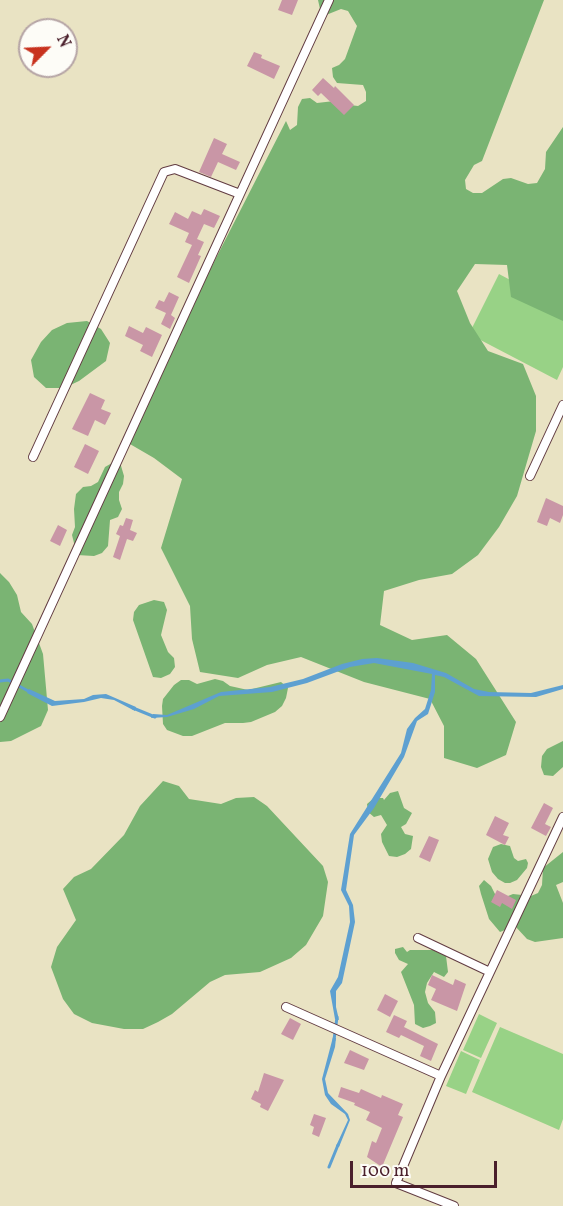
<!DOCTYPE html>
<html>
<head>
<meta charset="utf-8">
<style>
  body { margin:0 }
  #map { position:relative; width:563px; height:1206px; overflow:hidden; background:#e9e3c3; font-family:Vollkorn,serif }
  canvas { display:block }
  .north { position:absolute; left:18px; top:18px; width:60px; height:60px; box-sizing:border-box; background:#fdfcf7; border:2px solid #b5a4a5; border-radius:50%; rotate:66deg; font-size:16px; font-weight:700; line-height:24px; text-align:center; color:#4a1f2b }
  .north::after { content:''; display:block; margin:auto; width:21px; height:27px; background:#c8321e; clip-path:polygon(50% 0,100% 100%,50% 72%,0 100%) }
  .scale { position:absolute; left:350px; top:1161px; width:147px; height:27px; box-sizing:border-box; border:3px solid #4a1f2b; border-top:0; padding-left:8px; font-size:18px; line-height:21px; white-space:nowrap; color:#4a1f2b; -webkit-text-stroke:4px #fdfcf7; paint-order:stroke }
</style>
</head>
<body>
<div id="map">
<canvas width="563" height="1206"></canvas>
<div class="north">N</div>
<div class="scale">100 m</div>
</div>
<script>
const ctx = document.querySelector('canvas').getContext('2d');
ctx.lineJoin = 'round';
function fillPath(path, color) {
  ctx.fillStyle = color;
  ctx.fill(path, 'evenodd');
}
function poly(rows) {
  const path = new Path2D();
  for (const r of rows) {
    path.moveTo(r[0], r[1]);
    for (let i = 2; i < r.length; i += 2) path.lineTo(r[i], r[i + 1]);
  }
  return path;
}
function trace(path, color, width, dash) {
  ctx.strokeStyle = color;
  ctx.lineWidth = width;
  ctx.lineCap = dash ? 'butt' : 'round';
  ctx.setLineDash(dash || []);
  ctx.stroke(path);
}
fillPath(poly([
  [499,274,563,308,563,367,557,380,469,334],
  [479,1014,497,1023,481,1058,463,1050],
  [500,1027,563,1054,563,1119,559,1130,472,1092],
  [461,1051,480,1060,466,1094,446,1086]
]), '#98d286');
fillPath(poly([
  [318,0,544,0,482,161,474,165,465,180,466,189,473,193,482,193,503,179,511,178,528,184,537,183,545,169,546,152,563,127,563,321,511,297,507,265,475,264,457,291,470,323,488,351,523,364,536,396,536,431,517,496,499,527,478,555,452,574,419,580,384,591,380,625,412,640,447,635,476,659,516,722,506,755,477,768,444,758,444,726,430,699,364,682,301,657,267,665,238,678,200,672,192,639,190,606,161,548,182,479,154,458,123,440,286,121,290,130,297,125,298,107,302,99,310,98,317,103,343,100,350,105,358,106,366,101,366,92,363,85,337,83,333,77,332,68,339,65,345,59,357,26,348,11,341,9,326,15,320,9],
  [87,321,101,329,110,343,106,361,79,381,64,388,46,388,34,377,31,360,41,342,52,330,67,323],
  [119,459,124,476,123,484,119,492,119,500,122,509,118,517,110,520,108,546,102,553,94,556,77,555,72,535,75,527,74,509,76,494,83,487,91,486,98,482,105,467],
  [0,573,9,582,17,595,21,612,32,624,43,654,48,710,41,726,11,741,0,742],
  [154,600,164,602,167,610,161,635,168,652,174,658,175,667,170,674,161,678,153,677,133,620,134,612,139,605],
  [215,679,223,681,230,686,248,690,281,682,288,688,286,698,282,706,275,712,251,722,243,723,225,723,192,736,183,736,167,730,163,724,162,706,163,699,174,685,181,680,189,680,197,684],
  [563,741,563,767,553,776,544,775,541,767,542,756,547,749],
  [163,781,179,786,189,799,221,804,236,798,254,797,267,806,323,866,328,882,323,916,306,945,291,958,260,972,225,975,210,982,172,1014,158,1022,143,1029,124,1029,92,1023,74,1014,63,999,51,967,57,947,76,920,63,889,74,877,91,869,124,835,140,806],
  [398,791,404,808,412,813,406,824,401,827,405,834,413,836,411,849,405,854,397,857,389,856,382,842,381,834,387,825,381,815,374,817,368,812,367,804,374,798,383,798,384,800,390,793],
  [501,844,510,846,514,858,518,861,526,859,528,863,527,868,517,880,510,883,505,883,498,879,492,872,488,859,493,847],
  [563,852,563,882,556,885,563,903,563,938,535,942,527,939,515,926,500,932,489,919,481,894,479,886,484,880,491,886,498,900,513,894,531,896,538,893,542,885,543,868],
  [403,947,407,952,410,950,433,950,446,956,448,972,444,977,434,972,427,983,425,992,428,1003,435,1012,436,1023,430,1026,423,1028,415,1024,414,1005,401,972,408,964,399,960,395,953,395,949]
]), '#7ab473');
fillPath(poly([
  [377,658,413,663,446,673,474,689,489,692,531,693,563,685,563,689,536,697,479,696,444,677,435,675,435,692,428,714,417,721,404,757,374,808,354,835,346,890,353,905,355,922,342,983,336,991,336,1007,339,1020,335,1019,330,991,338,977,350,922,349,906,341,890,350,834,401,753,407,729,415,718,425,709,431,690,432,674,374,663,350,667,307,683,272,692,219,696,194,709,167,717,151,718,153,714,167,715,221,692,270,687,303,679,342,664,362,659],
  [29,689,55,701,84,699,93,695,106,694,136,707,135,711,114,700,101,698,84,702,52,706,27,693],
  [333,1037,336,1038,335,1047,325,1079,328,1093,348,1114,350,1120,339,1147,336,1146,348,1120,345,1114,331,1104,325,1095,322,1079]
]), '#5da0d1');
trace(poly([
  [0,681,8,680,30,692],
  [133,708,155,717],
  [334,1040,337,1017],
  [329,1167,338,1145]
]), '#5da0d1', 3);
fillPath(poly([
  [282,0,298,0,292,15,278,10],
  [254,52,262,55,261,58,280,66,274,79,247,66],
  [323,78,334,88,335,86,354,105,344,115,321,93,318,96,312,90],
  [214,138,227,144,222,154,240,162,236,170,218,162,211,177,199,172],
  [204,209,220,216,214,228,204,224,197,239,204,242,198,255,201,256,189,283,177,277,192,245,185,242,189,233,169,224,175,212,188,219,192,211,201,215],
  [169,292,179,297,171,315,175,318,170,329,161,324,166,313,155,308,159,300,164,302],
  [129,326,143,333,146,327,162,335,152,357,140,351,143,345,125,336],
  [90,393,105,400,101,409,111,413,105,425,95,420,88,436,72,429],
  [85,444,99,451,88,474,74,467],
  [546,498,563,506,563,515,560,523,550,518,547,526,537,522],
  [126,518,133,520,130,530,137,533,133,541,127,539,120,560,113,557,120,536,116,534,120,525,123,526],
  [58,525,67,530,60,546,50,541],
  [544,803,553,808,545,824,551,827,546,836,531,828],
  [495,816,509,823,503,835,509,837,505,845,486,835],
  [429,836,439,840,430,862,419,857],
  [497,890,516,900,512,909,502,903,500,907,491,902],
  [432,975,453,985,455,979,466,984,457,1011,431,1000,436,989,428,985],
  [385,994,398,1001,390,1017,377,1010],
  [394,1015,407,1021,404,1027,438,1044,431,1061,420,1056,424,1046,401,1035,399,1038,386,1032],
  [290,1018,301,1024,293,1040,281,1034],
  [350,1050,369,1059,364,1070,344,1063],
  [264,1073,284,1080,268,1111,260,1107,261,1104,251,1099,255,1090,258,1092],
  [341,1087,359,1093,361,1089,381,1098,382,1095,403,1104,398,1115,403,1117,382,1167,367,1157,372,1141,376,1143,382,1128,366,1120,370,1112,354,1105,355,1103,338,1097],
  [314,1114,326,1118,319,1137,312,1134,314,1127,310,1125]
]), '#c996a6');
const street = poly([
  [33,457,164,172,175,169,240,194],
  [530,476,563,405],
  [0,717,329,0],
  [418,938,490,972],
  [286,1007,441,1076],
  [454,1206,396,1183,441,1076,563,817]
]);
trace(street, '#623c42', 10);
trace(street, '#fff', 8);
</script>
</body>
</html>
